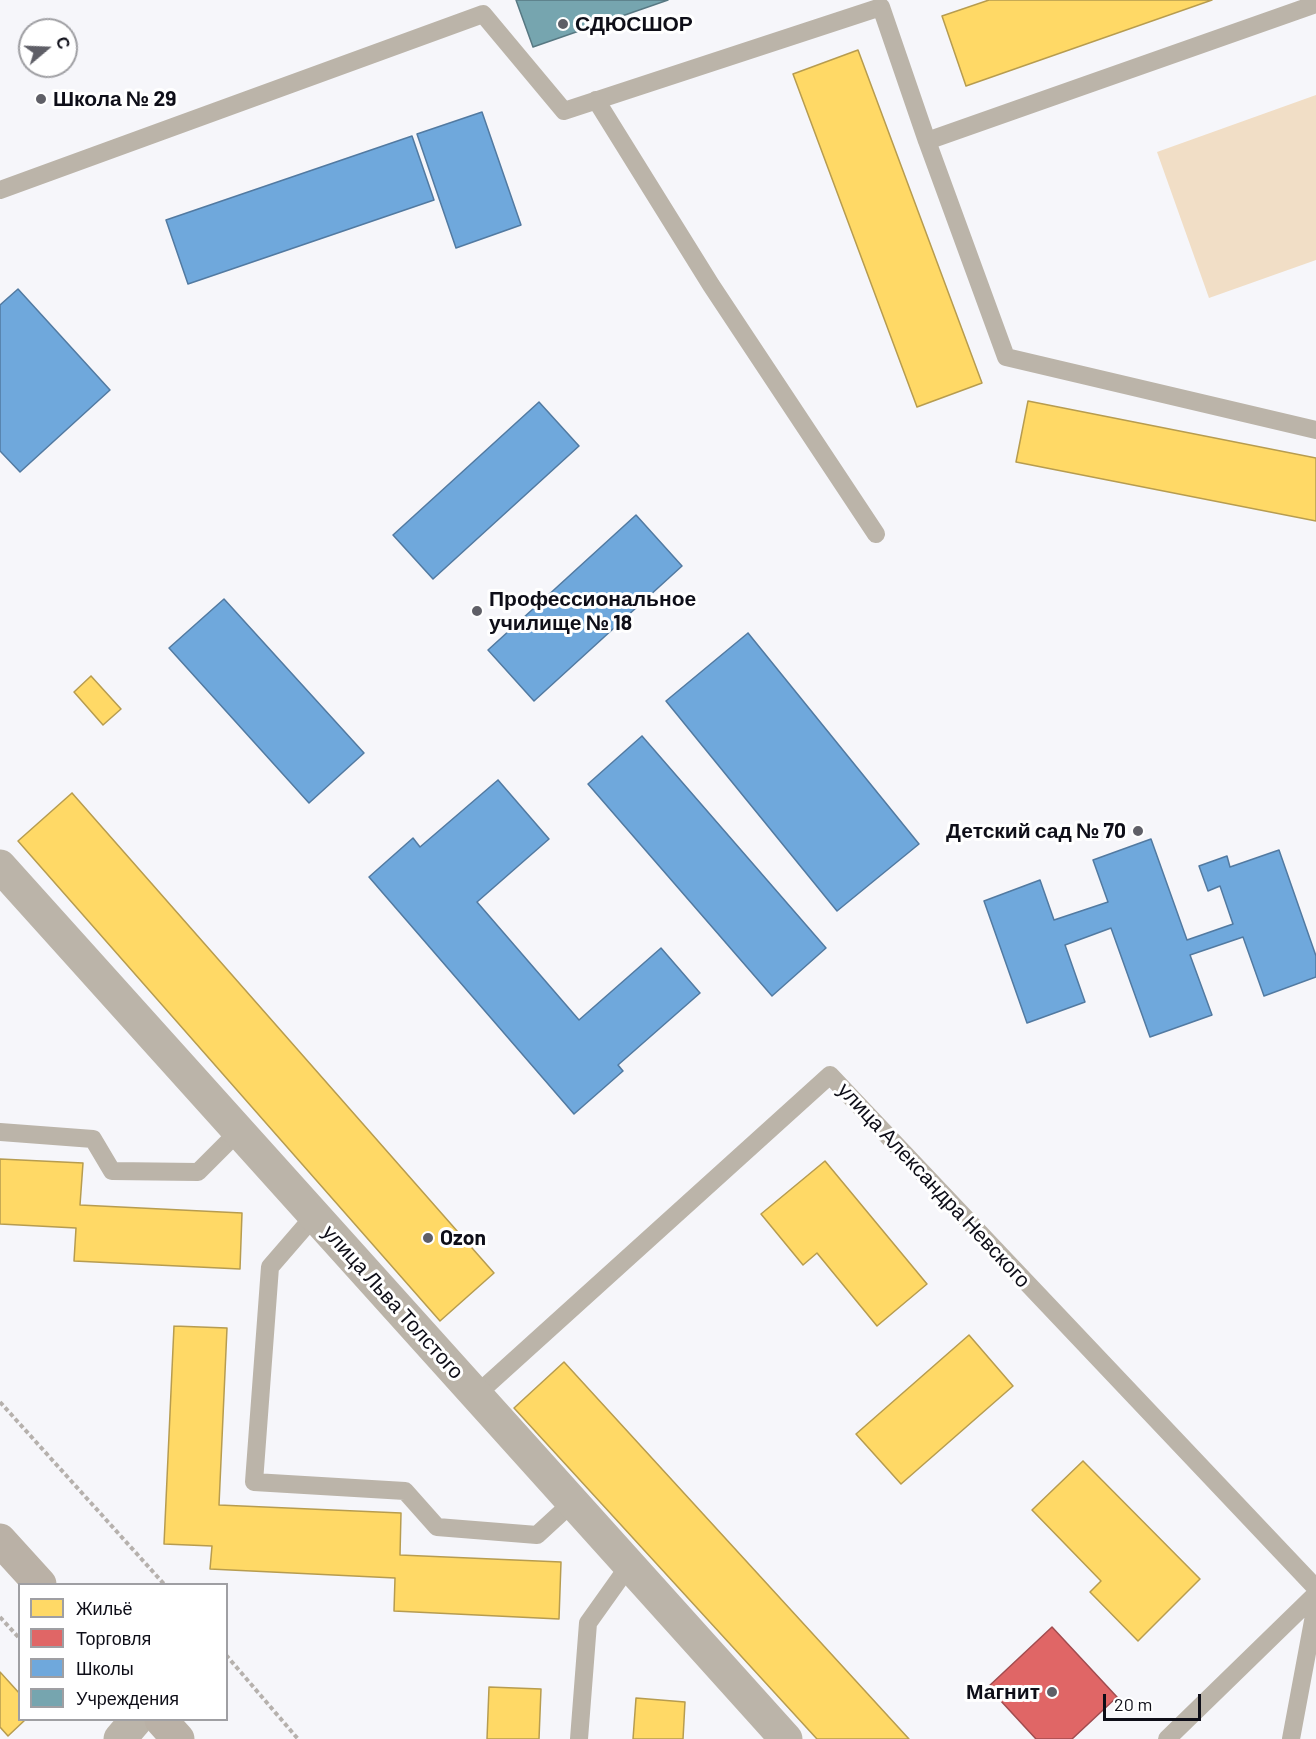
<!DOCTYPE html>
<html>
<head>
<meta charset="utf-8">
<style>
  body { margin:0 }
  #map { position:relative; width:1316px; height:1739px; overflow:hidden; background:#f6f6fa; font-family:Barlow,sans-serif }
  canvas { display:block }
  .legend { position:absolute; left:18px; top:1583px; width:210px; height:138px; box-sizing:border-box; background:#fff; border:2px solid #9f9fa3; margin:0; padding:8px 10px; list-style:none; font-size:18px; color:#0e0e18 }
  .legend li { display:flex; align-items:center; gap:12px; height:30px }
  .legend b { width:30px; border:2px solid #9f9fa3 }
  .north { position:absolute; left:18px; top:18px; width:60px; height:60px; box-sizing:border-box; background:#fff; border:2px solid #9f9fa3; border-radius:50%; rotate:71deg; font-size:16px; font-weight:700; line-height:24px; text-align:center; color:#0e0e18 }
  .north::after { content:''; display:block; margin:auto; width:21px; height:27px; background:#5f5f67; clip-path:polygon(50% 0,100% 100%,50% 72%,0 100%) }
  .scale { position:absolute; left:1103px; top:1694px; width:98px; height:27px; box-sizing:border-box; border:3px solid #0e0e18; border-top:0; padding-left:8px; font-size:18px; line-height:21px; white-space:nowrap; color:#0e0e18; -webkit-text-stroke:4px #fff; paint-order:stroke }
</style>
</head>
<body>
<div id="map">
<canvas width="1316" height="1739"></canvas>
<ul class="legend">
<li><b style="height:16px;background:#ffd966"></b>Жильё</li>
<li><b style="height:16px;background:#e06666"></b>Торговля</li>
<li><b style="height:16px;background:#6fa8dc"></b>Школы</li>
<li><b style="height:16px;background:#76a5af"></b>Учреждения</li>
</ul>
<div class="north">С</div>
<div class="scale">20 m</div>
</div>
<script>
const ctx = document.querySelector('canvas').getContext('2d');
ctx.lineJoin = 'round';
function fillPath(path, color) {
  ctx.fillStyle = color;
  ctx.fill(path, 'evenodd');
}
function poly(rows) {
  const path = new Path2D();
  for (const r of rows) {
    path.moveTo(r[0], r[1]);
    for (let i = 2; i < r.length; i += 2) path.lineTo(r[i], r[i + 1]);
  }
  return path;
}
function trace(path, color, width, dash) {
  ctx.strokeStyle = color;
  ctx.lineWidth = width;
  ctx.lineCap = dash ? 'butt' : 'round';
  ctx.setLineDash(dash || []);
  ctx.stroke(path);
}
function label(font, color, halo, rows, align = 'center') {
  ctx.font = font + ' Barlow,sans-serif';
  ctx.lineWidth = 6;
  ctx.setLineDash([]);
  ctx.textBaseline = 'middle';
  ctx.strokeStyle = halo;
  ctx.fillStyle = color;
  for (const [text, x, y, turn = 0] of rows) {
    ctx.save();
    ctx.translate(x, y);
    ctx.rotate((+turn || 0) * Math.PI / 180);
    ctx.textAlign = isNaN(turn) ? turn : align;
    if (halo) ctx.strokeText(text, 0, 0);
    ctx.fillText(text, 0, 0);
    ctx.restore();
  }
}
fillPath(poly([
  [1316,95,1316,260,1209,298,1157,152]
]), '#f1dec6');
const homes = poly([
  [989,0,1212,0,966,86,942,16,989,0],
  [858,50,982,383,917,407,793,74,858,50],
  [1028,401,1316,458,1316,521,1016,462,1028,401],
  [91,676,121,709,103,725,74,692,91,676],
  [72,793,494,1273,440,1321,18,841,72,793],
  [0,1159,83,1163,80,1205,242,1213,240,1269,74,1261,76,1228,0,1224,0,1159],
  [825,1161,927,1284,877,1326,817,1253,803,1265,761,1214,825,1161],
  [174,1326,227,1328,219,1505,401,1513,400,1555,561,1562,559,1619,394,1611,395,1578,210,1569,212,1546,164,1544,174,1326],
  [969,1335,1013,1386,901,1484,856,1434,969,1335],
  [564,1362,909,1739,817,1739,514,1408,564,1362],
  [1083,1461,1200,1579,1138,1641,1090,1592,1101,1581,1032,1510,1083,1461],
  [0,1672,20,1694,20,1720,25,1720,8,1736,0,1727,0,1672],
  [489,1687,541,1689,539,1739,487,1739,489,1687],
  [636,1698,685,1702,683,1739,633,1739,636,1698]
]);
fillPath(homes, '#ffd966');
trace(homes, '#b79c4f', 1.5);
const shops = poly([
  [1052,1627,1117,1697,1072,1739,1036,1739,988,1687,1052,1627]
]);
fillPath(shops, '#e06666');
trace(shops, '#a14c4f', 1.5);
const schools = poly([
  [482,112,521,225,456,248,417,134,482,112],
  [412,136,434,200,188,284,166,220,412,136],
  [18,289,110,390,20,472,0,451,0,305,18,289],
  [539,402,579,446,433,579,393,535,539,402],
  [636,515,682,566,534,701,488,650,636,515],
  [224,599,364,753,309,803,169,648,224,599],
  [748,633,919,844,837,911,666,701,748,633],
  [642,736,826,948,772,996,588,784,642,736],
  [498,780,549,839,477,902,579,1020,661,948,700,993,618,1065,623,1071,574,1114,369,877,413,838,420,847,498,780],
  [1151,839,1187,940,1233,924,1220,886,1208,891,1199,866,1227,856,1230,867,1279,850,1316,956,1316,977,1264,996,1243,937,1190,955,1212,1015,1150,1037,1111,928,1065,945,1085,1002,1027,1023,984,901,1040,880,1054,920,1108,902,1093,860,1151,839]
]);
fillPath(schools, '#6fa8dc');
trace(schools, '#527aa1', 1.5);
const public = poly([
  [516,0,668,0,533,47,516,0]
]);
fillPath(public, '#76a5af');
trace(public, '#577882', 1.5);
trace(poly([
  [0,1402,164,1584],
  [0,1617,20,1639],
  [226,1655,298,1739]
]), '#b6b1ad', 4, [4.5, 3]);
trace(poly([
  [1316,4,927,141,1006,357,1316,430],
  [596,100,711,285,876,534],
  [0,190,483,14,564,111,881,7,927,141],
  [0,1132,93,1139,112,1171,198,1172,239,1131],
  [315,1215,270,1267,254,1482,405,1491,437,1527,537,1535,573,1502],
  [476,1395,830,1075,1316,1588],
  [579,1739,588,1623,630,1564],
  [1167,1739,1316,1594],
  [1291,1739,1316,1605]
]), '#bbb4a9', 18);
trace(poly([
  [0,866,786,1739],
  [120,1739,136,1720]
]), '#bbb4a9', 33);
trace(poly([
  [0,1540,40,1584],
  [161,1720,178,1739]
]), '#bab1a6', 33);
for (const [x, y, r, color] of [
  [563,24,6,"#5f5f67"],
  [41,99,6,"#5f5f67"],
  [477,611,6,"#5f5f67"],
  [1138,831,6,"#5f5f67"],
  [428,1238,6,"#5f5f67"],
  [1052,1692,6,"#5f5f67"]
]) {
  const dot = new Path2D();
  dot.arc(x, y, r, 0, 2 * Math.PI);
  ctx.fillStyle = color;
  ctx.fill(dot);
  trace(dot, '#fff', 2);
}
label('bold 21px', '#0e0e18', '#fff', [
  ["СДЮСШОР",575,24],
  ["Школа № 29",53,99],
  ["Профессиональное",489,599],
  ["училище № 18",489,623],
  ["Детский сад № 70",1126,831,"right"],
  ["Ozon",440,1238],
  ["Магнит",1040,1692,"right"]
], 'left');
label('21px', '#0e0e18', '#fff', [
  ["улица Александра Невского",934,1185,47],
  ["улица Льва Толстого",393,1302,48]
]);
</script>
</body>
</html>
